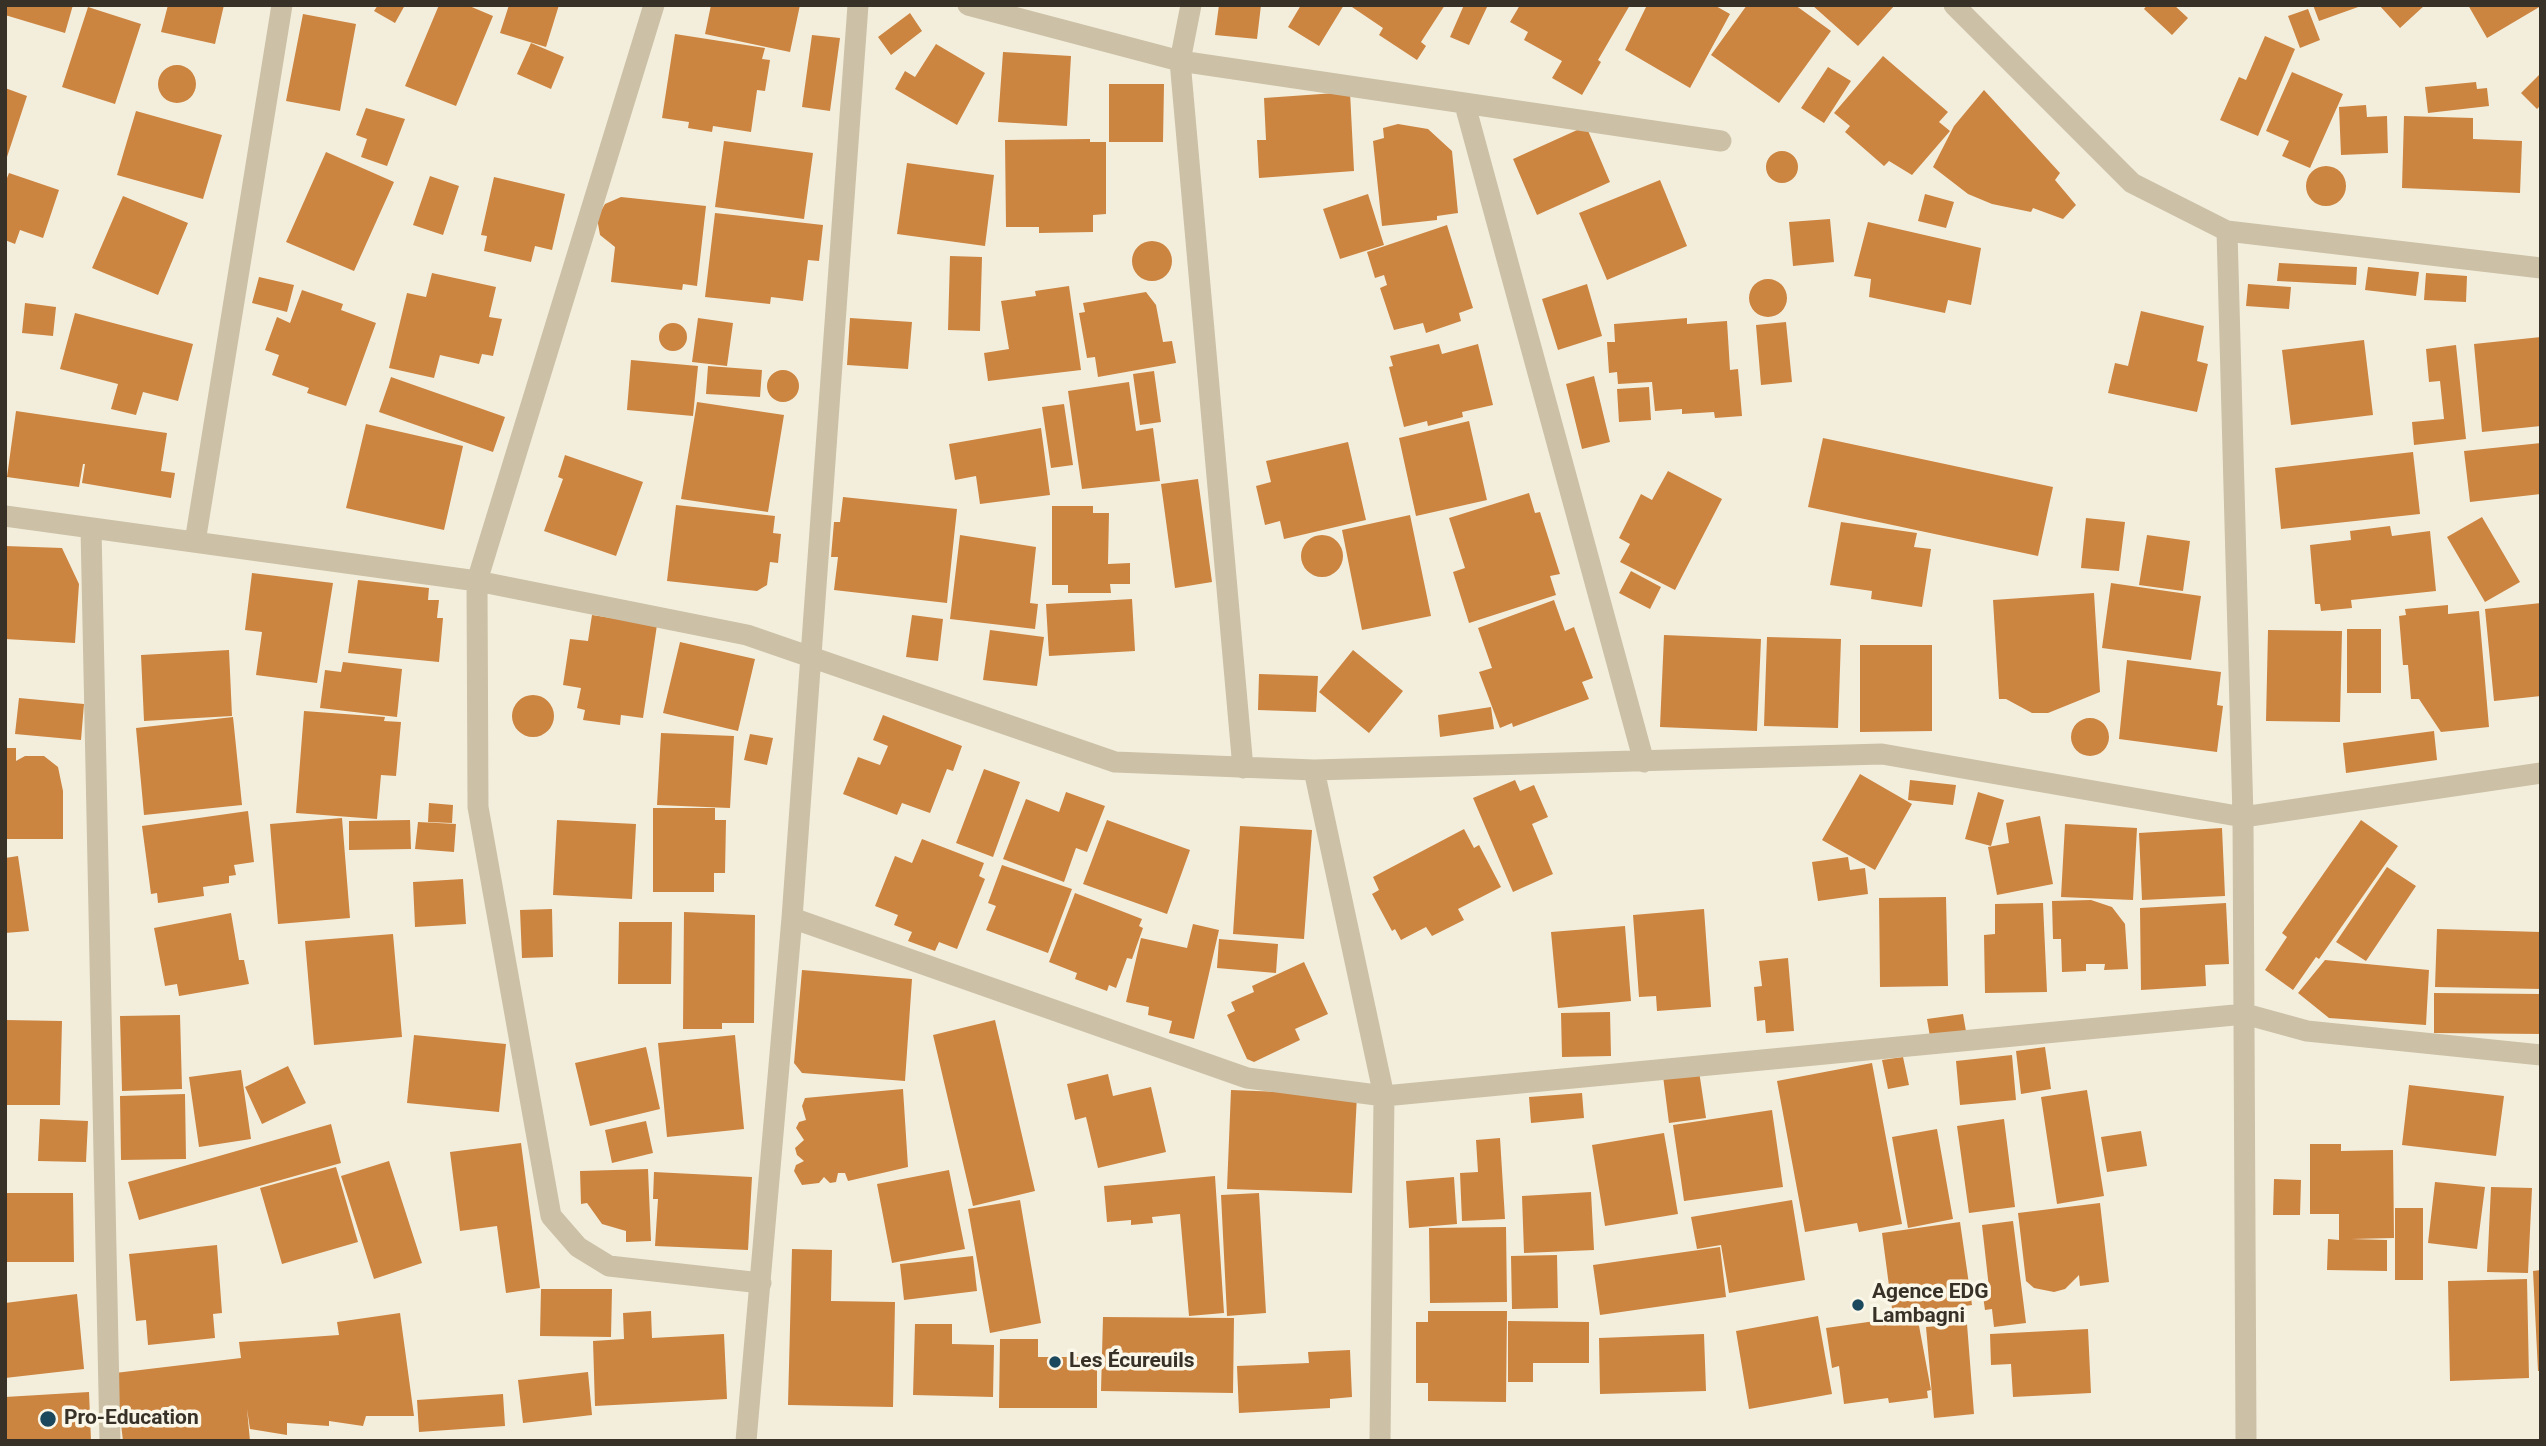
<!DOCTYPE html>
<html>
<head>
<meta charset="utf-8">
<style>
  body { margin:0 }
  #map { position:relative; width:2546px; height:1446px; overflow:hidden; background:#f3eedb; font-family:Roboto,sans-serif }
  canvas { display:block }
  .frame { position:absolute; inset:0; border:7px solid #383128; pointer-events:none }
</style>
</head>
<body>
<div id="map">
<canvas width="2546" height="1446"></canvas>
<div class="frame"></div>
</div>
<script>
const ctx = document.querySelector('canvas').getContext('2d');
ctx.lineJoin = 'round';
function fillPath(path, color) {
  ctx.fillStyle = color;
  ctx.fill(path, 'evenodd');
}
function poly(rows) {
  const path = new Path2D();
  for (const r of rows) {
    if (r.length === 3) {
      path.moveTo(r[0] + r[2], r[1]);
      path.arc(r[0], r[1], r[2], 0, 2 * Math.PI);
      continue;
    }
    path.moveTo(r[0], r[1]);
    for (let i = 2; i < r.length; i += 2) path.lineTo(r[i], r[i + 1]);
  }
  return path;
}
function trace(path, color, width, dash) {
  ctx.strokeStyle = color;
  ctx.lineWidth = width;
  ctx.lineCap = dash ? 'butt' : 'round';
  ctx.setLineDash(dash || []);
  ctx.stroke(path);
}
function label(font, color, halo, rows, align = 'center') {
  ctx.font = font + ' Roboto,sans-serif';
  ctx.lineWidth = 7;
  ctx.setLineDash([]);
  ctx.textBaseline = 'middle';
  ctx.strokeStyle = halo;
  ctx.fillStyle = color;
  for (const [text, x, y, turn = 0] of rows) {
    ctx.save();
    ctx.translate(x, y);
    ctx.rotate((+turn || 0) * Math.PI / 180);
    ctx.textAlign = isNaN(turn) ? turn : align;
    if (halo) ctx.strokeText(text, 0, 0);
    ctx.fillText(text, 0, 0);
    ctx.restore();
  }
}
fillPath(poly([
  [5,5,73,5,65,33,5,15],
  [168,5,224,5,215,44,161,32],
  [378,5,405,5,395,23,374,11],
  [439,5,467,5,493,16,456,106,405,86],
  [509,5,559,5,546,47,500,33],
  [711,5,800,5,790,52,705,34],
  [1219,5,1261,5,1257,39,1215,35],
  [1301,5,1344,5,1319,46,1288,27],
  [1349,5,1445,5,1421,42,1426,46,1417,60,1379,35,1383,28],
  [1464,5,1488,5,1469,45,1450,37],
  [1520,5,1630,5,1598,60,1601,62,1582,95,1552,78,1562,61,1524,40,1528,32,1510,22],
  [1647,5,1714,5,1730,14,1690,88,1625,50],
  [1747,5,1795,5,1831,31,1779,103,1711,55],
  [1812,5,1895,5,1858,46],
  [2147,5,2174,5,2188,18,2172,35,2144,9],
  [2313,5,2361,5,2361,6,2319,21],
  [2379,5,2425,5,2400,28],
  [2468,5,2541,5,2541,6,2487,38],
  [88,7,141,24,115,104,62,87],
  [2308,9,2320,40,2300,48,2288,16],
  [910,13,922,31,891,55,878,37],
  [303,14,356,24,340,111,286,101],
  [675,34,765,48,762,59,770,60,765,91,757,90,751,132,713,126,712,132,688,128,689,122,662,118],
  [812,35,840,38,830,111,802,107],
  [2265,36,2295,49,2258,136,2220,120,2239,77,2246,80],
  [531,43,564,57,551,89,517,74],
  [936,44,985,73,957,125,895,89,905,71,915,77],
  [1003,52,1071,56,1067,126,998,122],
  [1883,56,1948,112,1939,122,1950,131,1912,175,1889,161,1884,166,1845,132,1850,126,1834,113],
  [177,84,19],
  [1828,67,1851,81,1824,123,1801,108],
  [2292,72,2343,94,2310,168,2282,156,2289,141,2266,131],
  [2541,73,2541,105,2537,109,2521,93],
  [2476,82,2477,89,2487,88,2489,106,2428,113,2425,87],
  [1109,84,1164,84,1163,142,1109,142],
  [5,88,27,96,6,160,5,160],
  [1984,90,2060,173,2055,180,2076,205,2063,219,2033,208,2031,212,1992,204,1968,194,1933,167,1954,126],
  [1350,92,1354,171,1259,178,1257,140,1266,140,1264,98],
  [2366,105,2367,117,2387,116,2388,153,2341,155,2339,107],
  [366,108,405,119,387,166,361,157,367,139,356,135],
  [136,111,222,135,203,199,117,175],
  [2404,116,2473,118,2473,139,2522,141,2520,193,2402,188],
  [1398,124,1428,129,1452,151,1458,213,1437,216,1437,220,1382,226,1373,141,1384,138,1383,128],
  [1586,126,1610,182,1537,215,1513,159],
  [1090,139,1090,142,1106,142,1106,214,1093,215,1093,232,1039,233,1039,227,1006,227,1005,140],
  [724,141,813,153,804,219,715,207],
  [1782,167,16],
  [326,152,394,182,354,271,286,242],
  [907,163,994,175,985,246,897,234],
  [2326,186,20],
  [9,173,59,190,43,238,20,230,15,244,5,240,5,183],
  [430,176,459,186,443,235,413,225],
  [494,177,565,194,552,250,535,246,531,262,484,251,487,236,481,235],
  [1660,180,1687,246,1607,280,1579,213],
  [1368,194,1384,245,1340,259,1323,209],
  [1925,194,1954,202,1946,228,1918,221],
  [123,196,188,223,158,295,92,268],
  [621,197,706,206,697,286,683,284,682,290,611,282,615,247,600,235,597,218,605,204],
  [715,213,823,225,819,261,808,260,803,301,771,297,770,304,705,297],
  [1830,219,1834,262,1793,266,1789,222],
  [1868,222,1981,248,1971,305,1948,300,1945,313,1869,297,1871,279,1854,276],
  [1447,225,1473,308,1459,313,1461,321,1426,333,1423,323,1394,330,1380,288,1387,285,1384,275,1375,278,1367,252],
  [1152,261,20],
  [950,256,982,257,980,331,948,330],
  [2279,263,2357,267,2356,285,2277,281],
  [2368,267,2419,272,2416,296,2365,290],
  [432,273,496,287,489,317,502,319,493,356,482,354,479,364,440,355,434,378,389,368,407,293,426,297],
  [2426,273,2467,276,2466,302,2424,300],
  [259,277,294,285,287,312,252,303],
  [1768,298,19],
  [1587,284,1602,336,1558,350,1542,299],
  [2248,284,2291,287,2289,309,2246,306],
  [1069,286,1081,370,988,381,984,353,1009,349,1001,301,1036,296,1035,291],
  [302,290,343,304,341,310,376,323,346,406,307,393,309,388,272,375,279,355,265,350,277,317,290,323],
  [1146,292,1156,305,1163,342,1172,341,1176,363,1098,377,1095,357,1087,358,1079,313,1085,312,1083,303],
  [25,303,56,307,53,336,22,333],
  [2141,311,2204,326,2197,361,2208,364,2197,412,2108,393,2115,363,2128,366],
  [75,313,193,344,178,401,143,392,136,415,111,409,118,384,60,369],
  [698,318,733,323,727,366,692,362],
  [850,318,912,322,908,369,847,365],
  [1687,318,1687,324,1727,321,1730,370,1738,369,1742,416,1715,418,1714,412,1682,414,1682,409,1655,411,1652,382,1618,384,1617,372,1609,373,1607,342,1615,342,1614,324],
  [1786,322,1792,382,1761,385,1756,325],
  [673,337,14],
  [2541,337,2541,426,2482,432,2474,344],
  [2364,340,2373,415,2291,425,2282,350],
  [1439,344,1442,354,1478,344,1493,405,1462,412,1463,417,1428,426,1427,421,1404,427,1389,367,1393,366,1390,356],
  [2456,345,2466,439,2414,445,2412,422,2444,419,2440,381,2429,382,2426,349],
  [631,360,698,366,693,416,627,410],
  [708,366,762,370,760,397,706,394],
  [783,386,16],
  [1154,371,1161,422,1140,425,1133,374],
  [1594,376,1610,442,1582,449,1566,384],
  [391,377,505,417,493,452,379,412],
  [1129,382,1136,431,1153,428,1160,481,1082,489,1068,391],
  [1649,387,1651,420,1619,422,1617,389],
  [697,402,784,415,768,512,681,499],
  [1064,404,1073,465,1051,468,1042,407],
  [16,411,167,433,161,471,175,473,171,498,82,483,85,464,83,464,79,487,7,477],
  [1469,421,1487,500,1416,516,1399,438],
  [366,424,463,446,444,530,346,508],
  [1041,428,1050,495,980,504,976,476,955,480,949,444],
  [1823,438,2053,487,2038,556,1808,507],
  [1348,442,1366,520,1284,539,1280,521,1265,525,1256,486,1271,482,1266,461],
  [2541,443,2541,494,2470,502,2464,451],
  [2413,452,2420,514,2281,529,2275,468],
  [565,455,643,482,616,556,544,531,563,479,558,477],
  [1668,471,1722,499,1675,590,1620,562,1630,544,1619,538,1641,494,1652,500],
  [1198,479,1212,582,1175,588,1161,484],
  [1529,493,1535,513,1540,512,1560,574,1550,576,1556,595,1469,623,1453,572,1465,568,1449,518],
  [843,497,957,509,947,603,834,590,838,557,831,557,834,522,840,522],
  [676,505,775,516,773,533,781,534,778,563,770,562,767,585,757,591,667,581],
  [1052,506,1093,506,1093,513,1109,513,1108,564,1130,563,1130,584,1110,584,1111,593,1068,593,1068,585,1052,585],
  [1410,515,1431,616,1362,630,1342,530],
  [2482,517,2520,582,2485,602,2447,537],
  [2086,518,2125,522,2119,571,2081,568],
  [1841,522,1917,533,1914,547,1931,549,1922,607,1871,599,1872,591,1830,585],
  [2390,526,2392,536,2430,531,2436,591,2351,600,2352,608,2321,611,2320,604,2315,604,2310,545,2351,540,2350,531],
  [1322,556,21],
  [960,535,1036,547,1030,603,1038,604,1035,629,950,619],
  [2147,535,2190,541,2183,591,2139,585],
  [5,546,62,548,79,584,75,643,5,639],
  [1631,571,1661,587,1650,609,1619,593],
  [252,573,333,583,317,683,256,675,262,632,245,630],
  [358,580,429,588,428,600,439,600,437,618,443,618,439,662,348,653],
  [2111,583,2201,596,2191,660,2102,648],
  [2094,593,2100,692,2048,713,2032,713,2006,699,1999,699,1993,600],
  [1132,599,1135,651,1049,656,1046,604],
  [1554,600,1565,631,1574,627,1593,678,1582,682,1589,699,1513,727,1512,723,1500,728,1479,672,1492,668,1478,628],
  [2541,603,2541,696,2494,701,2485,609],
  [2448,605,2448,614,2479,611,2489,727,2441,732,2419,699,2411,699,2408,665,2403,665,2399,616,2406,615,2405,609],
  [592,615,657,625,643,718,621,715,620,725,583,720,585,710,577,708,581,688,563,685,570,639,588,641],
  [912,615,943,619,938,661,906,657],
  [2347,629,2381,629,2381,693,2347,693],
  [990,630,1044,637,1037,686,983,680],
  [2268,630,2342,631,2340,722,2266,721],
  [1664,635,1761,639,1757,731,1660,727],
  [1767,637,1841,639,1838,728,1764,726],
  [680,642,755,659,738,731,663,713],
  [1860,645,1932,645,1932,731,1860,732],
  [229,650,232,716,144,721,141,655],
  [1353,650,1403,691,1369,733,1319,692],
  [2127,660,2221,672,2217,705,2223,706,2217,752,2119,739],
  [343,662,402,669,397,717,320,708,325,670,341,672],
  [1259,674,1318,676,1316,712,1258,710],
  [533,716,21],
  [19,698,84,704,81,740,15,734],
  [1491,707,1494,729,1440,737,1438,715],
  [304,711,385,717,384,721,401,722,396,776,381,775,377,819,296,813],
  [883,715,962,746,953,771,947,769,930,813,902,803,897,815,843,794,858,757,880,765,888,746,873,740],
  [233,717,242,805,144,815,136,728],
  [2090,737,19],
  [2434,731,2437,760,2346,773,2343,743],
  [661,733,734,736,730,808,657,805],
  [750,734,773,738,767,765,744,760],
  [5,748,16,748,16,761,25,756,44,756,58,767,63,791,63,839,5,839],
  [984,769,1020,782,993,857,956,843],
  [1860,774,1912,804,1875,870,1822,840],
  [1515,780,1520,791,1534,785,1548,817,1532,824,1553,874,1513,892,1473,798],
  [1910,780,1956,785,1953,805,1908,800],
  [1066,792,1105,806,1087,852,1076,848,1064,882,1003,859,1026,799,1059,812],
  [1978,792,2004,800,1991,846,1965,839],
  [429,803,453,805,452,823,428,822],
  [653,808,715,808,715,820,726,820,725,873,714,873,714,892,653,892],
  [248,811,254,862,234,865,236,875,229,876,229,883,203,887,204,896,158,903,157,893,151,894,142,826],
  [2040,816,2053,884,1997,895,1988,847,2009,843,2006,823],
  [342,818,350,918,278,924,270,824],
  [410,820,411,849,349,850,349,821],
  [557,820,636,824,632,899,553,895],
  [1107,820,1190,850,1167,914,1083,884],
  [2361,820,2398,846,2319,959,2316,957,2293,990,2265,970,2287,937,2282,933],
  [418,822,456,824,454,852,415,849],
  [2065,824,2137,828,2133,900,2061,897],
  [1240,826,1312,830,1304,939,1233,934],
  [2222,828,2225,896,2142,900,2139,833],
  [1464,829,1474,848,1479,845,1501,887,1458,909,1464,920,1432,936,1426,927,1401,940,1395,929,1392,931,1372,894,1379,890,1373,877],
  [922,839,984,863,979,876,985,879,957,949,939,942,935,951,908,941,912,932,894,925,898,915,875,906,895,856,912,863],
  [18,856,29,931,5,933,5,858],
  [1848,857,1850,870,1865,868,1868,894,1818,901,1812,862],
  [1002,865,1072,889,1048,953,986,930,996,906,988,903],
  [2387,867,2416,886,2366,961,2336,942],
  [463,879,466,924,415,927,413,882],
  [1075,893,1142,919,1139,926,1143,928,1132,959,1127,958,1116,988,1109,985,1107,991,1075,979,1077,973,1049,962],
  [1946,897,1948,986,1880,987,1879,898],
  [2091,900,2112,907,2125,924,2128,969,2104,970,2105,964,2086,964,2086,971,2062,972,2061,939,2053,939,2052,901],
  [2043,903,2047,992,1985,993,1984,935,1995,934,1995,904],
  [2226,903,2229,964,2205,965,2206,986,2141,990,2140,908],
  [552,909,553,957,522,958,520,910],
  [1704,909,1711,1007,1657,1011,1656,996,1639,997,1633,915],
  [684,912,755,915,754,1023,722,1023,722,1029,683,1029],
  [231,913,239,960,244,960,249,984,179,996,177,984,165,986,154,928],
  [619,922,672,922,671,984,618,984],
  [1193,924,1219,930,1194,1039,1169,1033,1172,1021,1148,1015,1149,1007,1126,1002,1141,938,1187,948],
  [1625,926,1631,1001,1558,1008,1551,932],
  [2437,929,2541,932,2541,989,2435,987],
  [393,934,402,1037,314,1045,305,941],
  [1219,939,1278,944,1276,973,1217,968],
  [1788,958,1794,1031,1766,1033,1765,1020,1757,1021,1754,987,1762,986,1759,961],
  [2325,960,2429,970,2426,1025,2329,1018,2298,993],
  [1304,962,1328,1014,1295,1029,1300,1040,1254,1062,1247,1059,1227,1015,1235,1011,1231,1002,1254,992,1252,986],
  [802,970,912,979,905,1081,802,1073,794,1063],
  [2434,993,2541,994,2541,1034,2434,1033],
  [1610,1012,1611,1056,1562,1057,1561,1013],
  [1963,1014,1967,1037,1931,1043,1927,1019],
  [180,1015,182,1089,122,1091,120,1016],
  [5,1020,62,1021,60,1105,5,1105],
  [995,1020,1035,1191,973,1206,933,1035],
  [414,1035,506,1044,499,1112,407,1103],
  [735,1035,744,1129,667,1137,658,1043],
  [646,1047,660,1109,590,1126,575,1063],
  [2045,1047,2051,1089,2021,1094,2016,1051],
  [2012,1055,2016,1100,1960,1105,1956,1061],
  [1903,1057,1909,1085,1888,1089,1882,1060],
  [1872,1063,1902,1224,1859,1232,1857,1223,1805,1232,1777,1081],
  [288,1066,306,1103,262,1124,245,1087],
  [241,1070,251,1139,199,1147,189,1077],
  [1699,1071,1706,1118,1669,1123,1663,1076],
  [1108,1074,1113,1096,1151,1087,1166,1152,1098,1168,1086,1117,1075,1120,1067,1084],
  [2409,1085,2504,1096,2496,1156,2402,1145],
  [903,1089,908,1167,848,1181,845,1173,838,1173,836,1182,830,1183,824,1177,819,1183,802,1185,794,1171,796,1165,804,1161,797,1155,795,1148,804,1140,796,1128,799,1122,806,1120,802,1106,805,1098],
  [1231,1090,1357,1095,1352,1193,1227,1189],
  [2087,1090,2104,1196,2057,1204,2041,1097],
  [1582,1093,1584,1118,1531,1123,1529,1097],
  [185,1094,186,1159,121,1160,120,1096],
  [1772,1110,1783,1187,1684,1201,1673,1125],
  [40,1119,88,1121,86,1162,38,1161],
  [2004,1119,2015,1207,1969,1213,1957,1126],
  [646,1121,653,1153,612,1163,605,1130],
  [331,1124,341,1163,139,1220,128,1182],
  [1937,1129,1953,1219,1908,1228,1892,1137],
  [2141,1131,2147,1166,2107,1172,2101,1137],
  [1664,1133,1678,1214,1605,1226,1592,1145],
  [1500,1138,1505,1219,1462,1221,1460,1173,1478,1172,1476,1140],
  [521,1143,540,1288,506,1293,497,1226,460,1231,450,1152],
  [2310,1144,2341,1144,2341,1151,2393,1150,2394,1238,2351,1239,2387,1240,2387,1271,2327,1270,2328,1239,2339,1240,2339,1214,2310,1214],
  [389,1161,422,1263,374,1279,341,1176],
  [336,1167,358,1242,282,1264,260,1188],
  [648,1169,651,1241,626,1242,626,1231,602,1224,587,1203,581,1204,580,1171],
  [949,1170,965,1249,892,1263,877,1184],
  [654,1172,752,1177,748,1250,655,1246,658,1199,653,1199],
  [1215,1176,1224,1313,1189,1316,1180,1214,1152,1217,1153,1223,1131,1225,1131,1220,1107,1222,1104,1186],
  [1454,1177,1457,1224,1409,1228,1406,1181],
  [2274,1179,2301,1180,2300,1215,2273,1215],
  [2435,1182,2485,1187,2477,1249,2428,1243],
  [2491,1187,2532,1188,2528,1273,2487,1272],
  [1591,1192,1594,1250,1524,1253,1522,1196],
  [5,1193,73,1193,74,1262,5,1262],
  [1259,1193,1266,1313,1227,1316,1221,1195],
  [1020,1200,1041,1323,990,1333,968,1209],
  [1792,1200,1805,1280,1729,1293,1721,1245,1697,1249,1691,1217],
  [2100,1203,2109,1282,2080,1286,2079,1275,2065,1289,2054,1292,2034,1288,2026,1281,2018,1213],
  [2395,1208,2423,1208,2423,1280,2395,1280],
  [2013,1221,2026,1323,1994,1327,1992,1309,1985,1310,1982,1289,1989,1288,1982,1225],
  [1960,1222,1972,1305,1893,1316,1882,1233],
  [1506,1227,1507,1302,1430,1303,1429,1228],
  [217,1245,222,1313,213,1314,215,1338,148,1345,146,1320,136,1321,129,1254],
  [1720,1247,1726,1297,1600,1315,1593,1265],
  [792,1249,832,1250,831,1301,895,1302,893,1407,788,1405],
  [1557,1255,1558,1308,1512,1309,1511,1256],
  [973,1256,977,1291,904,1300,900,1264],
  [2541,1270,2541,1371,2538,1371,2533,1271],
  [2527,1279,2529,1378,2450,1381,2448,1281],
  [541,1289,612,1289,611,1337,540,1336],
  [77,1294,84,1369,5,1378,5,1303],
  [651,1311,652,1338,724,1334,727,1399,595,1406,593,1341,624,1339,623,1313],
  [1428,1311,1507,1311,1506,1402,1428,1401,1428,1383,1416,1383,1416,1322,1428,1322],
  [400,1313,414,1416,366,1416,363,1426,329,1421,329,1426,287,1423,287,1435,250,1429,247,1409,250,1441,123,1441,115,1373,241,1358,239,1342,339,1335,337,1322],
  [1917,1315,1931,1390,1927,1391,1928,1398,1889,1403,1888,1398,1844,1404,1839,1366,1832,1368,1826,1328],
  [1818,1316,1832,1394,1749,1409,1736,1331],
  [1103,1317,1234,1318,1233,1393,1101,1391],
  [1508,1321,1589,1322,1589,1363,1533,1363,1533,1382,1508,1382],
  [915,1324,952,1324,952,1344,994,1345,993,1397,913,1395],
  [1967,1324,1974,1414,1934,1418,1926,1327],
  [2088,1329,2091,1393,2013,1397,2011,1364,1991,1365,1990,1334],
  [1704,1334,1706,1391,1600,1394,1599,1338],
  [1000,1339,1038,1339,1038,1357,1097,1357,1097,1408,999,1408],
  [1350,1350,1352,1397,1330,1399,1330,1408,1239,1413,1237,1366,1309,1363,1308,1352],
  [588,1372,592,1415,523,1423,518,1380],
  [89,1392,91,1441,5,1441,5,1397],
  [503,1394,505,1426,419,1432,417,1400]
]), '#cc8441');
trace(poly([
  [654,5,477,581,478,807,551,1216,578,1247,609,1266,761,1283],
  [968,5,1180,61,1721,141],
  [1191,5,1180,61,1243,768],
  [1954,5,2132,183,2227,231,2541,268],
  [1465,105,1644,762],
  [2227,231,2243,817,2246,1441],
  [5,516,477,581,747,635,1115,762,1314,770,1882,754,2243,817,2541,773],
  [91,528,110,1441],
  [195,542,282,5],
  [1314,770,1384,1096,1380,1441],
  [792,918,1247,1078,1384,1096,2245,1014,2307,1031,2541,1055],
  [746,1441,792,918,858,5]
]), '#ccc1a7', 21);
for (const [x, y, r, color] of [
  [1858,1305,7,"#1b485c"],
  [1055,1362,7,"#1b485c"],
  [48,1419,9,"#1b485c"]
]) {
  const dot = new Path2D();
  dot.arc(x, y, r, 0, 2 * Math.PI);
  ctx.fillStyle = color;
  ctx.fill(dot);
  trace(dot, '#fbf7e8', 2.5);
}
label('bold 21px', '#383128', '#fbf7e8', [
  ["Agence EDG",1872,1293],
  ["Lambagni",1872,1317],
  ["Les Écureuils",1069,1362],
  ["Pro-Education",64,1419]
], 'left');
</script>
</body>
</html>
